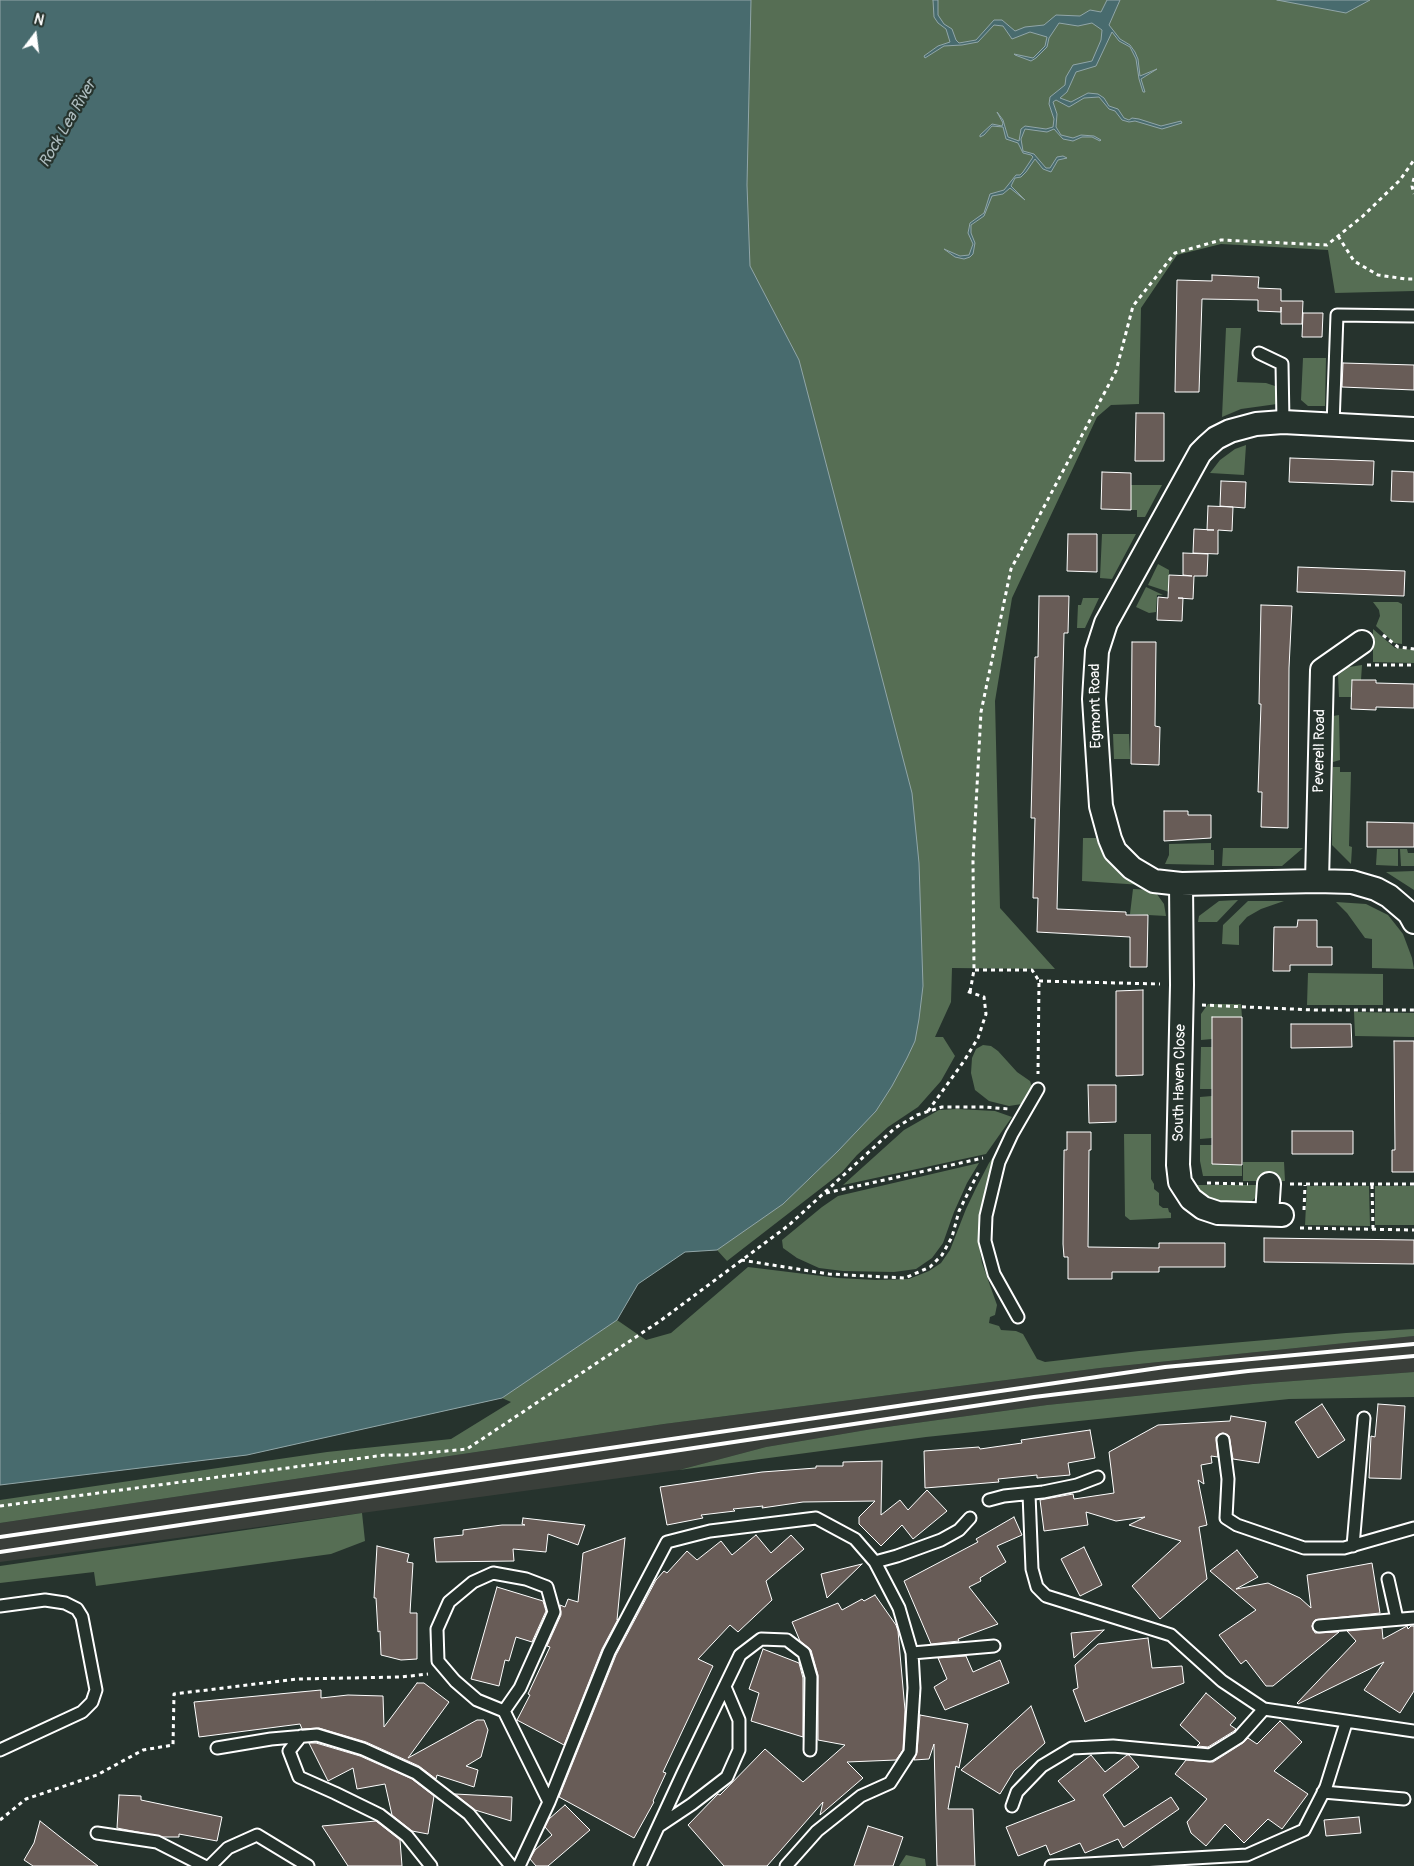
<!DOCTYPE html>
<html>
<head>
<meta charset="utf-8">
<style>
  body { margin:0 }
  #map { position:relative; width:1414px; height:1866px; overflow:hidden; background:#26332d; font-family:Pangolin,sans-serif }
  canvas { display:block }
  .north { position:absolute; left:10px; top:10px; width:50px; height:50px; -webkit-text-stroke:4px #26332d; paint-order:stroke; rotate:15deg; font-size:14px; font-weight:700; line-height:20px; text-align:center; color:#fff }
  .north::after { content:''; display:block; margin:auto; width:18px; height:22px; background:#fff; clip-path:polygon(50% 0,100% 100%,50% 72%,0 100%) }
</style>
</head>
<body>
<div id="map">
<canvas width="1414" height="1866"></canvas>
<div class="north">N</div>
</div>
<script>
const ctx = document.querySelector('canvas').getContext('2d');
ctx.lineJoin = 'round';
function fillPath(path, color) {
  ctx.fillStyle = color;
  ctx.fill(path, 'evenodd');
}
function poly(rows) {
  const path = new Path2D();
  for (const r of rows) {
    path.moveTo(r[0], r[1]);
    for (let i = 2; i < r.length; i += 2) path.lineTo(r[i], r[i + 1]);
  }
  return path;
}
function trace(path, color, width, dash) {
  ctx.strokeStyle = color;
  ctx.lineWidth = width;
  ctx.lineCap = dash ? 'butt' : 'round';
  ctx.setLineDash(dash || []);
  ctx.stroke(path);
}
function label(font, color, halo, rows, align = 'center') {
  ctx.font = font + ' Pangolin,sans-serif';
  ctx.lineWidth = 4.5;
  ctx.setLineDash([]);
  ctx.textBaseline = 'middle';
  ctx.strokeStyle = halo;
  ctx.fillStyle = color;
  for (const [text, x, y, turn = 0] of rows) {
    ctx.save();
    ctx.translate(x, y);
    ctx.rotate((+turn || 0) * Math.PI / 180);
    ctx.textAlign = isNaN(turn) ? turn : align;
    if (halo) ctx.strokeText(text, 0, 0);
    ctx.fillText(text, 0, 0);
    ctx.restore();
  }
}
fillPath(poly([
  [1414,1336,1414,1372,1253,1384,1047,1405,872,1429,766,1447,679,1470,0,1562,0,1523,664,1424,1100,1368]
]), '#3a3f3a');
fillPath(poly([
  [264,0,1414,0,1414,291,1335,293,1328,250,1221,244,1177,255,1141,308,1139,404,1111,405,1097,417,1012,598,995,701,1000,908,1055,969,952,968,951,1002,935,1037,943,1037,955,1056,941,1081,918,1107,888,1127,857,1155,842,1172,727,1261,717,1250,685,1252,638,1284,617,1320,646,1340,671,1333,748,1267,838,1278,876,1280,909,1279,929,1271,941,1263,950,1250,966,1209,976,1188,989,1163,999,1149,980,1212,978,1240,982,1263,997,1305,995,1315,990,1317,989,1323,999,1326,1001,1330,1016,1331,1023,1334,1037,1359,1045,1362,1139,1351,1346,1333,1414,1329,1414,1336,1100,1368,664,1424,0,1523,0,1500,327,1452,451,1439,511,1402,502,1398,247,1455,0,1485],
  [1226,328,1241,328,1237,382,1266,383,1275,386,1278,389,1277,404,1241,409,1222,417],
  [1303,358,1326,358,1325,406,1308,406,1301,400],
  [1246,445,1244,475,1210,473,1220,460,1235,449],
  [1131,485,1162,485,1145,517,1137,517,1137,510,1131,510],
  [1102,534,1136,534,1112,579,1100,578],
  [1158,564,1169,570,1169,592,1148,585],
  [1146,587,1163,595,1157,595,1156,612,1149,613,1136,607],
  [1083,598,1099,598,1085,628,1077,628,1078,605,1081,605],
  [1373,602,1398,602,1402,604,1402,644,1394,643,1376,626,1380,616,1379,610],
  [1373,629,1395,648,1414,650,1414,663,1373,662],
  [1362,665,1361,680,1352,680,1351,697,1339,697,1338,675,1349,667],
  [1339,715,1340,760,1333,762,1333,716],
  [1113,734,1129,734,1130,759,1114,759],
  [1333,767,1340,767,1340,772,1351,772,1349,846,1352,847,1351,864,1332,845],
  [1083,838,1096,838,1100,848,1114,866,1142,885,1082,881],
  [1211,843,1211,850,1214,850,1214,865,1165,864,1169,855,1169,844],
  [1223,848,1303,848,1282,866,1222,866],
  [1377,849,1398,849,1398,866,1376,865],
  [1400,849,1407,849,1408,853,1414,853,1414,866,1401,866],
  [1414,871,1414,890,1386,872],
  [1133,889,1154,890,1164,904,1166,916,1130,914],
  [1238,900,1217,922,1198,922,1199,916,1219,901],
  [1248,901,1284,901,1261,909,1247,917,1239,926,1239,945,1222,944,1223,925],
  [1336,902,1366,904,1388,915,1403,934,1412,958,1414,969,1372,968,1372,939,1365,938,1347,913],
  [1308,973,1383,974,1383,1005,1307,1005],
  [1208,1004,1241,1004,1242,1017,1212,1039,1201,1040,1201,1014],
  [1354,1012,1414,1013,1414,1037,1355,1036],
  [983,1045,991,1046,998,1051,1017,1072,1030,1081,1032,1087,1030,1094,1022,1104,1009,1106,989,1101,975,1090,971,1073,972,1058,976,1049],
  [1201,1047,1212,1047,1212,1089,1200,1089],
  [1212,1096,1212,1138,1200,1139,1200,1097],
  [957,1109,995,1111,1012,1117,986,1154,843,1185,904,1130,939,1110],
  [1124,1134,1151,1134,1151,1179,1154,1184,1154,1189,1159,1193,1159,1205,1163,1208,1168,1208,1169,1212,1171,1213,1171,1218,1130,1220,1125,1216],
  [1200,1145,1212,1145,1213,1164,1242,1165,1242,1176,1203,1176,1200,1161],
  [1243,1162,1284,1162,1285,1181,1243,1181],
  [979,1163,967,1183,954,1212,943,1243,932,1258,916,1269,894,1272,843,1271,819,1268,797,1258,783,1248,782,1240,822,1207,838,1196],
  [1197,1185,1260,1185,1257,1196,1250,1203,1225,1203,1215,1201,1206,1196,1197,1188],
  [1307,1186,1369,1186,1370,1226,1305,1225],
  [1375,1186,1414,1186,1414,1225,1375,1225],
  [1414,1372,1414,1397,1289,1399,926,1437,679,1470,766,1447,872,1429,1047,1405,1253,1384],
  [362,1513,365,1541,331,1554,96,1586,94,1572,0,1583,0,1566],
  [906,1855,925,1859,926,1866,899,1866]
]), '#566e54');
const water = poly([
  [0,0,751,0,747,185,750,266,799,360,912,793,919,863,923,986,919,1019,915,1041,907,1058,892,1086,876,1111,838,1151,783,1204,717,1250,685,1252,638,1284,617,1320,502,1398,247,1455,0,1485,0,0],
  [933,0,938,0,938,15,944,24,952,29,956,40,959,43,976,40,994,20,1002,20,1015,31,1025,27,1044,25,1056,15,1080,16,1090,10,1101,12,1107,0,1120,0,1109,25,1120,39,1130,45,1135,52,1138,59,1140,76,1157,69,1141,79,1145,92,1143,92,1139,79,1136,59,1130,47,1119,41,1112,32,1096,66,1076,72,1067,92,1060,98,1071,102,1088,93,1098,94,1104,98,1109,106,1118,109,1124,118,1129,120,1132,118,1139,119,1161,126,1181,121,1182,123,1162,129,1135,121,1129,122,1122,120,1115,111,1109,109,1099,97,1084,98,1069,107,1056,100,1053,102,1057,114,1056,127,1061,135,1073,138,1081,135,1094,136,1101,140,1100,141,1092,137,1082,137,1073,141,1063,139,1054,129,1047,132,1025,129,1021,139,1023,151,1034,154,1046,168,1050,168,1057,157,1063,156,1067,158,1058,160,1051,172,1043,169,1035,159,1026,172,1021,177,1015,178,1011,186,1025,200,1010,188,1003,194,992,196,984,216,971,225,971,233,975,243,973,254,970,257,964,259,955,257,944,249,960,256,969,255,973,244,968,233,970,223,984,213,990,194,1004,190,1016,175,1020,175,1023,172,1033,157,1031,155,1023,153,1018,143,1006,139,1003,127,992,126,984,135,980,137,980,135,992,124,1002,126,1003,123,997,112,1003,120,1008,137,1019,141,1021,129,1025,126,1046,129,1053,127,1054,119,1049,104,1050,97,1065,85,1066,77,1073,65,1092,61,1101,40,1102,30,1092,23,1078,26,1059,23,1049,38,1047,47,1036,58,1031,61,1015,55,1014,54,1033,58,1045,46,1047,37,1030,32,1012,39,1003,26,994,25,978,42,962,45,944,46,925,58,924,56,938,46,950,42,946,29,938,23,934,17,933,0],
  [1277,0,1370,0,1346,13,1277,0]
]);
fillPath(water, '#486b6e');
trace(water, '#91a6a8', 1);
const building = poly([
  [1212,275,1259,277,1258,288,1281,289,1281,301,1303,301,1302,324,1281,324,1281,307,1281,312,1258,311,1258,300,1202,299,1199,392,1175,392,1177,280,1212,281,1212,275],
  [1303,313,1323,313,1322,337,1302,337,1303,313],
  [1343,363,1414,365,1414,390,1342,387,1343,363],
  [1136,413,1164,413,1164,461,1135,461,1136,413],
  [1290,458,1374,461,1373,485,1289,482,1290,458],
  [1392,471,1414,472,1414,502,1391,501,1392,471],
  [1102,472,1131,473,1131,510,1101,509,1102,472],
  [1221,481,1246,482,1245,508,1220,506,1221,481],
  [1208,506,1233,507,1232,531,1218,530,1218,554,1193,553,1194,529,1214,530,1207,530,1208,506],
  [1068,534,1097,534,1097,572,1067,571,1068,534],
  [1183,553,1208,554,1207,576,1194,576,1193,599,1178,598,1183,598,1182,621,1157,620,1158,597,1168,598,1169,575,1192,576,1183,575,1183,553],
  [1298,567,1405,571,1404,596,1297,592,1298,567],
  [1039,596,1069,596,1068,633,1064,633,1057,909,1126,912,1126,915,1148,915,1147,967,1130,967,1130,937,1037,932,1038,898,1033,898,1035,818,1031,818,1035,657,1038,657,1039,596],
  [1261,605,1292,606,1289,668,1288,828,1261,827,1262,792,1258,792,1261,704,1259,704,1261,605],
  [1132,642,1156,642,1155,726,1160,727,1159,765,1131,764,1132,642],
  [1352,680,1376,680,1376,683,1414,684,1414,708,1376,707,1376,710,1351,709,1352,680],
  [1164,811,1188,811,1188,815,1211,815,1211,838,1164,841,1164,811],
  [1367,822,1414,823,1414,847,1367,847,1367,822],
  [1298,920,1317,920,1317,947,1332,947,1332,965,1290,965,1290,971,1273,971,1274,927,1297,927,1298,920],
  [1143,990,1143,1075,1116,1076,1116,991,1143,990],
  [1212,1017,1242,1017,1242,1165,1212,1164,1212,1017],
  [1291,1024,1351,1024,1352,1047,1291,1048,1291,1024],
  [1394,1041,1414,1041,1414,1172,1392,1172,1392,1150,1395,1150,1394,1041],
  [1088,1085,1116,1085,1116,1122,1089,1123,1088,1085],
  [1292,1131,1353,1131,1353,1154,1292,1154,1292,1131],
  [1067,1132,1091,1132,1091,1150,1089,1150,1088,1247,1159,1248,1159,1243,1225,1243,1225,1267,1159,1267,1159,1272,1112,1272,1112,1279,1068,1279,1068,1257,1064,1257,1063,1244,1064,1150,1067,1150,1067,1132],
  [1264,1238,1414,1240,1414,1264,1264,1262,1264,1238],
  [1322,1404,1345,1440,1318,1458,1295,1422,1322,1404],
  [1378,1404,1405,1406,1401,1479,1369,1478,1371,1436,1375,1437,1378,1404],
  [1231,1416,1266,1422,1259,1463,1233,1459,1229,1436,1223,1433,1216,1437,1218,1457,1211,1456,1212,1463,1201,1465,1204,1484,1198,1480,1207,1525,1199,1527,1207,1579,1160,1619,1132,1586,1181,1541,1129,1525,1145,1517,1116,1521,1086,1512,1088,1525,1044,1531,1040,1500,1073,1494,1074,1499,1114,1493,1109,1452,1158,1425,1230,1421,1231,1416],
  [1090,1430,1095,1458,1068,1463,1070,1475,1037,1478,1037,1475,998,1479,999,1482,925,1488,924,1451,979,1447,980,1449,1022,1443,1021,1440,1090,1430],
  [882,1461,881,1515,900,1500,908,1510,927,1490,947,1511,913,1539,902,1525,881,1546,859,1524,859,1517,875,1501,803,1502,762,1508,763,1506,733,1509,735,1511,701,1515,703,1518,667,1525,660,1487,762,1472,816,1468,816,1466,843,1466,843,1462,882,1461],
  [1014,1517,1022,1535,997,1546,1006,1562,980,1578,981,1581,969,1587,998,1624,958,1639,959,1641,931,1644,904,1581,978,1542,976,1539,1014,1517],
  [523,1518,585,1525,578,1545,548,1534,546,1552,513,1549,514,1561,436,1562,434,1538,463,1535,463,1530,502,1525,525,1525,522,1524,523,1518],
  [756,1535,771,1553,791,1535,804,1549,766,1581,772,1600,738,1632,730,1625,698,1659,713,1666,663,1772,666,1773,653,1801,654,1802,634,1838,559,1797,616,1655,656,1580,664,1571,667,1573,687,1551,697,1560,721,1541,732,1555,756,1535],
  [625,1538,617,1620,618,1619,602,1649,564,1745,517,1720,530,1695,528,1694,550,1647,547,1646,561,1615,560,1605,565,1607,568,1599,578,1602,583,1553,625,1538],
  [377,1546,409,1554,407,1562,413,1563,410,1613,417,1613,417,1659,401,1660,381,1655,380,1631,378,1632,376,1598,374,1598,377,1546],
  [1084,1547,1102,1585,1080,1596,1061,1559,1084,1547],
  [1237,1550,1258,1577,1236,1589,1268,1583,1300,1598,1311,1608,1307,1575,1372,1563,1380,1613,1315,1620,1312,1626,1315,1633,1339,1632,1273,1686,1266,1686,1246,1660,1241,1664,1219,1635,1256,1610,1210,1571,1237,1550],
  [862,1564,827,1598,821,1574,862,1564],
  [497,1587,543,1601,546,1611,532,1642,516,1637,509,1661,505,1660,499,1686,471,1679,497,1587],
  [875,1595,896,1625,898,1631,905,1710,903,1750,896,1760,847,1762,863,1778,820,1815,823,1802,767,1866,724,1866,688,1825,718,1794,720,1795,765,1749,803,1782,845,1745,818,1740,818,1675,811,1650,800,1641,792,1622,838,1603,842,1610,862,1599,864,1601,875,1595],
  [1407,1626,1408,1629,1411,1626,1414,1626,1414,1691,1400,1713,1364,1690,1384,1662,1298,1704,1297,1703,1356,1641,1347,1631,1382,1628,1383,1639,1407,1626],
  [1104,1630,1074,1658,1071,1633,1104,1630],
  [1148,1638,1152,1668,1182,1666,1184,1683,1085,1722,1073,1690,1078,1688,1075,1665,1098,1644,1148,1638],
  [763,1649,799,1663,803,1678,803,1737,751,1721,759,1693,749,1689,763,1649],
  [966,1656,973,1672,1000,1660,1009,1683,945,1710,934,1687,947,1679,938,1658,966,1656],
  [417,1683,424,1683,449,1702,408,1758,477,1720,484,1720,488,1730,481,1757,466,1766,478,1770,474,1787,437,1775,436,1779,419,1766,366,1742,319,1728,302,1729,300,1724,199,1737,194,1702,321,1690,321,1698,348,1695,383,1696,384,1727,417,1683],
  [1206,1693,1236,1718,1230,1725,1236,1729,1234,1731,1208,1747,1197,1746,1200,1743,1180,1725,1206,1693],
  [1031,1706,1045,1743,1014,1771,1000,1794,961,1770,1031,1706],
  [920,1715,968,1724,959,1768,956,1766,948,1809,973,1809,975,1866,937,1866,934,1744,929,1759,914,1760,917,1752,920,1715],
  [1280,1721,1302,1742,1274,1771,1308,1794,1282,1829,1268,1819,1244,1843,1225,1824,1206,1846,1191,1833,1187,1822,1207,1799,1175,1774,1186,1760,1213,1762,1243,1743,1248,1738,1257,1744,1280,1721],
  [309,1743,316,1743,360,1756,412,1779,434,1796,428,1834,412,1831,392,1815,385,1784,357,1789,353,1768,328,1781,309,1743],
  [1091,1755,1105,1772,1127,1755,1129,1755,1139,1767,1103,1795,1124,1827,1171,1797,1179,1809,1123,1848,1118,1839,1085,1853,1080,1843,1050,1855,1046,1845,1018,1856,1006,1827,1075,1800,1058,1781,1091,1755],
  [455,1794,512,1797,511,1821,475,1810,455,1794],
  [119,1795,141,1796,141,1800,222,1817,217,1841,179,1834,179,1837,163,1837,117,1828,119,1795],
  [565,1805,590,1830,548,1866,536,1866,530,1859,535,1850,552,1835,545,1827,549,1819,565,1805],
  [1359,1817,1361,1833,1326,1836,1324,1820,1359,1817],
  [40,1821,64,1840,98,1866,33,1866,24,1860,34,1843,40,1821],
  [376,1821,400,1840,402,1866,348,1866,322,1826,376,1821],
  [868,1826,903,1837,893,1866,854,1866,868,1826]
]);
fillPath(building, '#685c57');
trace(building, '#fff', 1);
const lane = poly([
  [1259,353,1282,364,1283,422],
  [1333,425,1337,315,1414,316],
  [1018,1317,994,1274,985,1241,986,1216,999,1162,1012,1134,1038,1089],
  [1223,1440,1228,1479,1226,1518,1237,1525,1304,1548,1344,1548,1414,1528],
  [1029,1494,1032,1569,1037,1587,1046,1596,1171,1635,1222,1681,1264,1709,1414,1731],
  [989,1500,1004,1496,1043,1492,1077,1485,1098,1477],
  [1353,1546,1364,1418],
  [1388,1579,1397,1619],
  [0,1606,45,1600,65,1603,77,1609,82,1617,96,1690,92,1702,82,1712,0,1750],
  [1319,1626,1414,1618],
  [912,1653,994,1646],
  [504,1711,520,1688,554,1612,547,1587,526,1579,493,1573,473,1582,449,1602,437,1629,438,1661,455,1681,477,1700,504,1711,549,1802],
  [301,1736,289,1751,299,1777,335,1793,380,1815,407,1836,431,1866],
  [217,1748,271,1739,317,1735,363,1749,416,1773,469,1814,511,1866],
  [1323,1792,1404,1799],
  [1012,1806,1017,1792,1042,1766,1072,1748,1113,1746,1210,1755,1239,1737,1264,1709],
  [659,1826,692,1804,727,1777,739,1750,739,1720,725,1687],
  [97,1833,157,1842,204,1866],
  [210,1866,228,1848,257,1835,308,1866],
  [519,1866,549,1802,609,1652,667,1542,710,1531,816,1518,855,1539,875,1562,897,1556,941,1540,959,1530,970,1518],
  [640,1866,683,1773,740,1655,761,1639,787,1640,804,1653,811,1677,810,1750],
  [786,1866,817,1831,861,1796,890,1783,910,1752,914,1688,912,1653,899,1608,875,1562],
  [1051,1866,1247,1855,1304,1830,1326,1787,1346,1723]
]);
const street = poly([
  [1414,429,1283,422,1256,424,1230,431,1216,438,1207,446,1200,453,1106,623,1097,651,1094,699,1101,806,1110,839,1115,851,1132,868,1154,881,1181,884,1317,881,1352,882,1376,889,1389,896,1409,913,1414,922],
  [1317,881,1322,670,1362,642],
  [1181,884,1182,985,1178,1165,1180,1182,1191,1199,1203,1208,1218,1213,1282,1215],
  [1267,1214,1269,1184]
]);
trace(lane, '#fff', 15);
trace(street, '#fff', 26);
trace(poly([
  [1414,178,1412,186,1414,194],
  [1338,236,1354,261,1378,275,1406,279,1414,279],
  [1383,635,1398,647,1414,649],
  [1367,665,1414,665],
  [975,970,1032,970,1039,981,1038,1074],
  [1039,981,1160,984],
  [970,992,974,970,973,861,981,712,1011,569,1116,371,1133,306,1175,253,1221,240,1327,245,1363,216,1400,180,1414,160],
  [1202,1005,1314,1010,1414,1010],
  [928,1111,964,1061,978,1038,986,1014,984,997,966,991],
  [1207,1183,1248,1184],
  [1290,1184,1414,1184],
  [1372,1185,1373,1229],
  [826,1193,983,1158],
  [1304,1210,1305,1185],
  [1300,1228,1414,1230],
  [741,1260,829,1274,905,1278,930,1267,942,1255,952,1237,959,1211,979,1171],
  [0,1506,385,1455,405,1455,467,1449,660,1321,789,1225,895,1128,917,1115,942,1107,984,1107,1009,1109],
  [0,1820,26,1799,97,1775,143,1750,173,1745,174,1694,297,1679,401,1677,428,1674]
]), '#fff', 3, [4, 4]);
trace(lane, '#26332d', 11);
trace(street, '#26332d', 22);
trace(poly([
  [0,1537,1165,1367,1414,1344],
  [0,1552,1034,1397,1248,1371,1414,1356]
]), '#fff', 4);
label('15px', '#fff', '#26332d', [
  ["Egmont Road",1096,706,-91],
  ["Peverell Road",1320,751,-89],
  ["South Haven Close",1180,1083,-89]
]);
label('italic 16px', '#adbcbe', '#26332d', [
  ["Rock Lea River",68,124,-60]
]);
</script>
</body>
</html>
